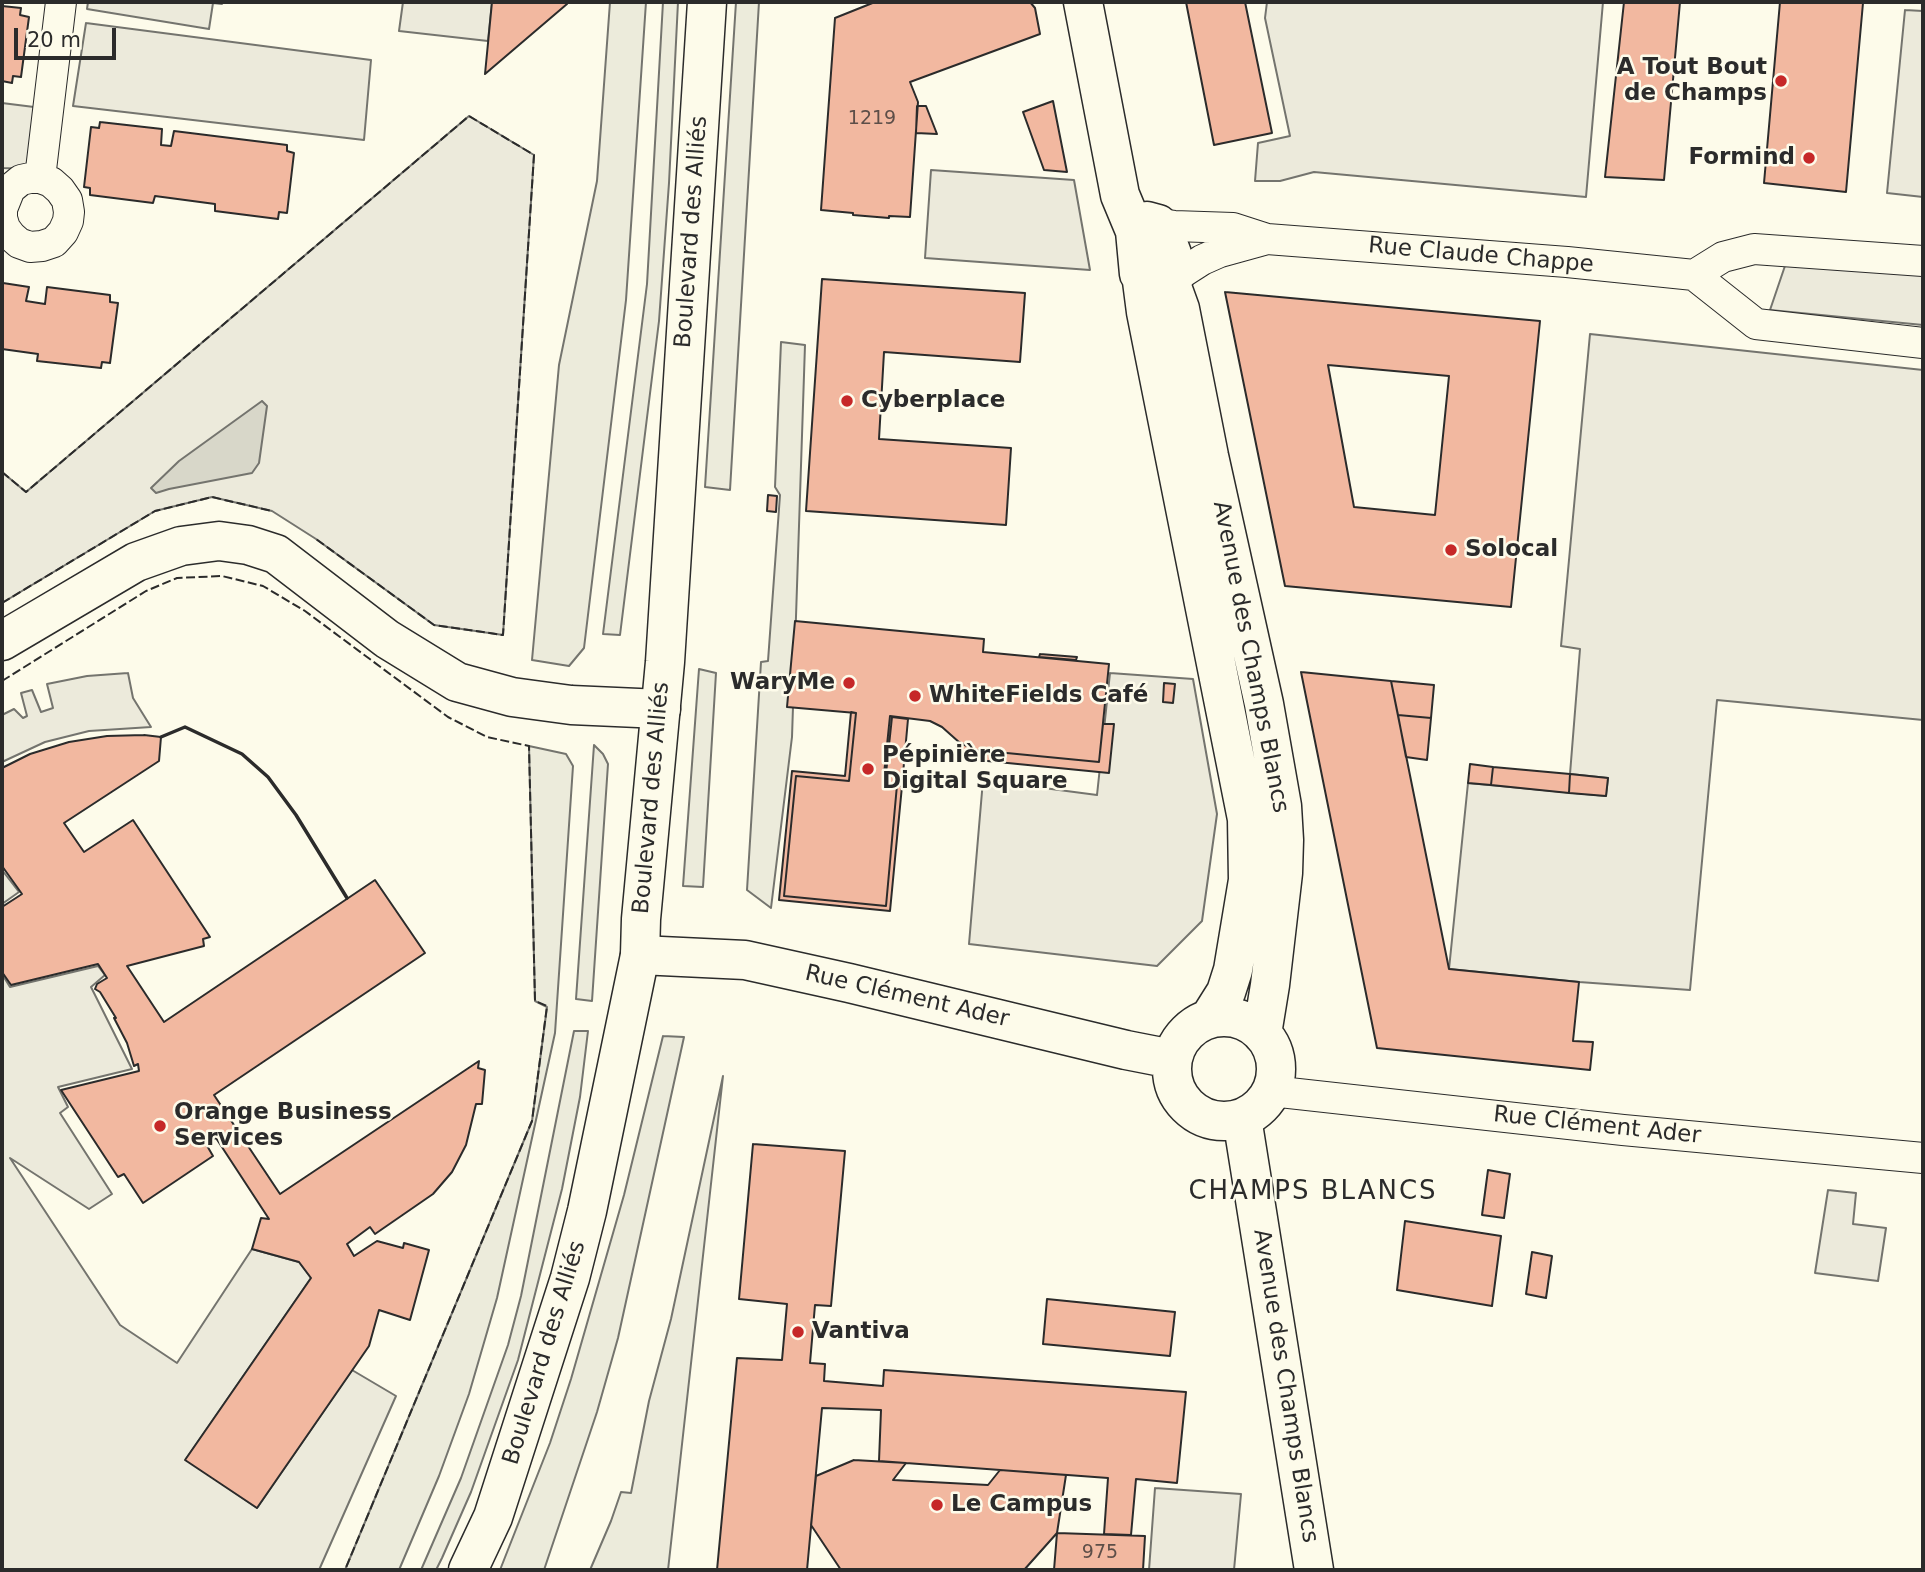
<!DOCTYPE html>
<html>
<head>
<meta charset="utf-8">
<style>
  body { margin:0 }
  #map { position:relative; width:1925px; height:1572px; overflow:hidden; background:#fdfbea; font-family:"DejaVu Sans",sans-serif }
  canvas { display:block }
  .frame { position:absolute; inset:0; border:4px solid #2b2b2b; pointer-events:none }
  .scale { position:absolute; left:14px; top:28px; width:102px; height:32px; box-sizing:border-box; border:4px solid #2b2b2b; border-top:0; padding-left:9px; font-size:21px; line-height:24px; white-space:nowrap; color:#2b2b2b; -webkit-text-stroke:5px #fdfbea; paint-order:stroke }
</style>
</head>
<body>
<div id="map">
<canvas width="1925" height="1572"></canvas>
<div class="frame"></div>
<div class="scale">20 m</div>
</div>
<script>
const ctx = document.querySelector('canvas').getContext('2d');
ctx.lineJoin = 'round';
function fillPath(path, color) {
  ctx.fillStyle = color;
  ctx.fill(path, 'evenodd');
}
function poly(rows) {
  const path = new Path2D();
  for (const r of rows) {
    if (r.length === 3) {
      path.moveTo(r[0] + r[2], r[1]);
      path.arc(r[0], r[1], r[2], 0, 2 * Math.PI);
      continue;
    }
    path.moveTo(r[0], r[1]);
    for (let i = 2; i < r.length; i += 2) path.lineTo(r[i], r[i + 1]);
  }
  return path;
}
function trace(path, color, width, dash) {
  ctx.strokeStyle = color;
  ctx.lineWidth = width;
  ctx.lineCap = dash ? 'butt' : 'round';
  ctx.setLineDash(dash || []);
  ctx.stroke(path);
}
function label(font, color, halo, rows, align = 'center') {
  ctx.font = font + ' "DejaVu Sans",sans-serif';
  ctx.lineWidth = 5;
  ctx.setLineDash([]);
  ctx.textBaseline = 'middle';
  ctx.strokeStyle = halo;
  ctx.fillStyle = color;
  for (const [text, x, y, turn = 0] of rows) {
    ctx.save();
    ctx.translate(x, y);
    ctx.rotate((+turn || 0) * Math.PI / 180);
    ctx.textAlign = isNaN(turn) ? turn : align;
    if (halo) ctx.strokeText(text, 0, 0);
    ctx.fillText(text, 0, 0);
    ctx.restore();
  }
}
const green = poly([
  [610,2,646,2,626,300,584,648,569,666,532,660,559,365,597,181,610,2],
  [663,2,678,2,669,183,659,321,620,635,603,634,647,284,663,2],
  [736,2,759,2,730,490,705,487,736,2],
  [781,342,805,345,792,737,771,908,747,890,761,662,768,661,780,495,775,487,781,342],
  [699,669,716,673,703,887,683,886,699,669],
  [594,745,603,754,608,764,592,1001,576,999,594,745],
  [529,746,566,754,573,766,555,1033,497,1298,469,1394,439,1476,399,1570,345,1570,532,1121,547,1007,535,1001,529,746],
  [574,1031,588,1031,580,1097,562,1189,518,1360,471,1492,442,1558,436,1570,421,1570,461,1478,508,1345,521,1296,574,1031],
  [663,1036,684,1037,618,1338,597,1412,544,1570,500,1570,550,1443,571,1379,624,1195,663,1036],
  [723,1076,668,1570,590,1570,611,1521,621,1492,631,1493,649,1401,671,1319,723,1076]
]);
fillPath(green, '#ecebdb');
trace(green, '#74746e', 2);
const parking = poly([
  [88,2,222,2,222,4,213,3,209,29,87,9,88,2],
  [403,2,492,2,488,41,399,31,403,2],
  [1267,2,1603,2,1586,197,1314,172,1280,181,1255,181,1258,143,1290,136,1265,18,1267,2],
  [1905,10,1923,11,1923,197,1887,193,1905,10],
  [86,23,371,60,364,140,73,106,86,23],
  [2,103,34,107,27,169,2,168,2,103],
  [469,116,534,155,503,635,434,625,316,539,272,511,212,497,155,511,2,603,2,472,26,492,469,116],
  [931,170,1074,180,1090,270,925,258,931,170],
  [1788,257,1923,271,1923,325,1770,310,1788,257],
  [1590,334,1923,370,1923,720,1717,700,1690,990,1579,982,1449,969,1468,783,1606,796,1608,778,1570,774,1580,649,1561,646,1590,334],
  [128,673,133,698,151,727,89,731,45,742,2,762,2,715,14,709,23,718,27,716,21,693,32,690,41,712,53,708,47,684,87,676,128,673],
  [1110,673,1193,679,1217,814,1202,921,1157,966,969,944,983,780,1097,795,1110,673],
  [2,870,19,892,2,904,2,870],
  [98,966,105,975,91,987,132,1069,58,1087,68,1107,60,1113,112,1194,89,1209,10,1158,120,1325,177,1363,252,1249,299,1262,311,1278,186,1459,257,1508,352,1370,396,1396,319,1570,2,1570,2,974,10,987,98,966],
  [1828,1190,1856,1193,1853,1224,1886,1228,1878,1281,1815,1273,1828,1190],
  [1155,1488,1241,1494,1234,1570,1149,1570,1155,1488]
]);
fillPath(parking, '#eceadb');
trace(parking, '#74746e', 2);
const water = poly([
  [262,401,267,406,259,463,252,473,169,489,156,493,151,488,179,461,262,401]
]);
fillPath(water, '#d8d7c9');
trace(water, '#74746e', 2);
const building = poly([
  [492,2,567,2,567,4,485,74,492,2],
  [875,2,1030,2,1035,8,1040,34,910,82,918,102,910,217,889,216,889,218,853,215,853,213,821,210,835,18,875,2],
  [1186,2,1245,2,1272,133,1214,145,1186,2],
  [1624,2,1680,2,1664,180,1605,177,1624,2],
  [1780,2,1863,3,1846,192,1764,183,1780,2],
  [2,6,21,8,20,15,29,17,21,77,13,76,12,83,2,81,2,6],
  [1053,101,1067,172,1044,170,1023,112,1053,101],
  [917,106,926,106,937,134,916,133,917,106],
  [100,122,162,129,161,145,171,146,174,131,287,145,287,151,294,153,287,213,279,212,278,219,215,211,215,204,155,196,153,203,90,195,90,188,84,187,91,127,99,128,100,122],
  [822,279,1025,293,1020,362,884,352,879,439,1011,448,1006,525,806,511,822,279],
  [3,283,29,287,26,301,45,304,47,287,110,295,110,302,118,303,110,363,102,362,101,368,37,361,38,354,2,349,3,283],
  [1225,292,1540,321,1511,607,1285,586,1225,292],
  [1328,365,1449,376,1435,515,1354,507,1328,365],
  [768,495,777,496,776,512,767,511,768,495],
  [795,621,984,639,983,652,1109,664,1099,762,976,750,960,743,942,727,930,721,890,716,883,784,897,785,886,906,784,896,796,776,849,781,856,713,787,707,795,621],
  [1040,654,1077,657,1076,660,1039,657,1040,654],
  [1301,672,1391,681,1449,969,1579,982,1573,1041,1593,1042,1590,1070,1377,1048,1301,672],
  [1391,681,1434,685,1431,718,1398,715,1391,681],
  [1164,683,1175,684,1173,703,1163,702,1164,683],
  [851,712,856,713,849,781,796,776,784,896,886,906,897,785,902,786,890,911,779,900,792,771,845,776,851,712],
  [1398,715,1431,718,1427,760,1406,757,1398,715],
  [892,717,908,719,902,785,885,783,892,717],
  [1103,724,1114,724,1109,773,957,758,959,742,976,750,1099,762,1103,724],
  [144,735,161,737,159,761,64,823,84,852,133,820,210,937,203,939,204,946,127,966,164,1022,375,880,425,953,214,1095,280,1194,479,1061,478,1068,485,1070,482,1104,476,1104,466,1145,452,1172,433,1194,375,1234,370,1227,347,1244,354,1256,377,1241,403,1248,404,1243,429,1250,410,1320,379,1310,369,1346,257,1508,185,1460,311,1278,299,1262,252,1249,261,1218,269,1219,216,1138,206,1144,213,1156,143,1203,124,1174,118,1177,61,1090,139,1071,138,1064,134,1066,127,1043,114,1018,116,1018,100,992,95,989,97,984,107,978,98,964,11,985,2,972,2,907,22,894,2,866,2,768,30,754,69,742,107,736,144,735],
  [1470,764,1493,767,1491,785,1468,783,1470,764],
  [1493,767,1570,774,1569,793,1491,785,1493,767],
  [1570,774,1608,778,1606,796,1569,793,1570,774],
  [753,1144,845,1151,831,1306,815,1305,810,1363,825,1364,824,1381,883,1386,884,1370,1186,1392,1177,1483,1136,1479,1131,1535,1104,1534,1108,1478,879,1461,881,1410,822,1408,807,1570,717,1570,737,1358,782,1360,787,1304,739,1299,753,1144],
  [1488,1170,1510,1174,1504,1218,1482,1215,1488,1170],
  [1405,1221,1501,1236,1492,1306,1397,1290,1405,1221],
  [1532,1252,1552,1256,1546,1298,1526,1294,1532,1252],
  [1047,1299,1175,1312,1170,1356,1043,1344,1047,1299],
  [854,1460,906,1463,893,1480,988,1485,1000,1470,1066,1475,1057,1533,1024,1570,841,1570,811,1525,816,1476,854,1460],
  [1057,1533,1145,1536,1143,1570,1054,1570,1057,1533]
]);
fillPath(building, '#f2b8a0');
trace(building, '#2b2b2b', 2);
const minor = poly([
  [30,178,40,178,51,182,60,190,67,200,69,212,68,221,63,232,54,242,42,246,30,247,19,243,11,236,5,228,2,218,2,209,10,189,21,180,30,178],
  [40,178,61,2],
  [1158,224,1174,226,1233,228,1267,239,1567,262,1694,275,1756,324,1923,343],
  [1694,275,1723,257,1754,249,1923,261],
  [1174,278,1202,260,1220,252,1267,239],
  [1271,1091,1623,1130,1923,1158]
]);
const tertiary = poly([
  [1083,2,1120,195,1135,231,1139,274,1148,286,1158,291,1164,290,1171,284,1174,278,1174,268,1172,254,1163,230,1158,224,1147,221,1140,223,1135,231],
  [1142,281,1146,312,1247,819,1248,880,1233,970,1226,992,1209,1019],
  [1171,284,1180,309,1209,456,1264,704,1282,806,1284,840,1283,873,1270,985,1262,1034],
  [2,641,136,562,181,546,219,541,248,545,276,554,387,639,457,682,512,697,571,705,661,709],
  [640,955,745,960,849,983,1126,1050,1172,1059],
  [1224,1069,52],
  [1242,1118,1314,1570]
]);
const primary = poly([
  [468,1570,493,1517,570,1278,587,1211,640,955,641,919,665,662,707,2]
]);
trace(minor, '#2b2b2b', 32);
trace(tertiary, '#2b2b2b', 41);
trace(primary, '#2b2b2b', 41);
trace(minor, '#fdfbea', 30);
trace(tertiary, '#fdfbea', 38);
trace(primary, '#fdfbea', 38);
trace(poly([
  [2,472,26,492,469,116,534,155,503,635,434,625,316,539],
  [2,603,155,511,212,497,272,511],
  [2,681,146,591,177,578,222,576,263,586,305,611,448,717,487,737,529,746,535,1001,547,1006,532,1121,345,1570]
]), '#2b2b2b', 2, [9, 3.5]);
trace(poly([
  [161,737,185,727,242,754,268,777,296,815,347,898]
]), '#2b2b2b', 3.5);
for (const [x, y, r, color] of [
  [1781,81,7,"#c62828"],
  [1809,158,7,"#c62828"],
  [847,401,7,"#c62828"],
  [1451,550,7,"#c62828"],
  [849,683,7,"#c62828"],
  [915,696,7,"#c62828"],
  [868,769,7,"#c62828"],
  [160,1126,7,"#c62828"],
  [798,1332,7,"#c62828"],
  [937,1505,7,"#c62828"]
]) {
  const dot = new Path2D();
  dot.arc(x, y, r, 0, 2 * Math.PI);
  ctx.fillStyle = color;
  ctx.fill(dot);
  trace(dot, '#fdfbea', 2.5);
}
label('19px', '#5d4e48', null, [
  ["1219",872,119],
  ["975",1100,1553]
]);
label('bold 23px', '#2b2b2b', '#fdfbea', [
  ["A Tout Bout",1767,68,"right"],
  ["de Champs",1767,94,"right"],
  ["Formind",1795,158,"right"],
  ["Cyberplace",861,401],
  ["Solocal",1465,550],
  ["WaryMe",835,683,"right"],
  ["WhiteFields Café",929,696],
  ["Pépinière",882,756],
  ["Digital Square",882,782],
  ["Orange Business",174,1113],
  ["Services",174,1139],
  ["Vantiva",812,1332],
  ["Le Campus",951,1505]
], 'left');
label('23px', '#2b2b2b', '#fdfbea', [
  ["Boulevard des Alliés",692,232,-86],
  ["Rue Claude Chappe",1481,256,5],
  ["Avenue des Champs Blancs",1250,657,79],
  ["Boulevard des Alliés",652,798,-85],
  ["Rue Clément Ader",907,997,13],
  ["Rue Clément Ader",1597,1126,6],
  ["Boulevard des Alliés",545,1353,-73],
  ["Avenue des Champs Blancs",1285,1386,81]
]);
ctx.letterSpacing = '2px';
label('26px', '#2b2b2b', '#fdfbea', [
  ["CHAMPS BLANCS",1313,1192]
]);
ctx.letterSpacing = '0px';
</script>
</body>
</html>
